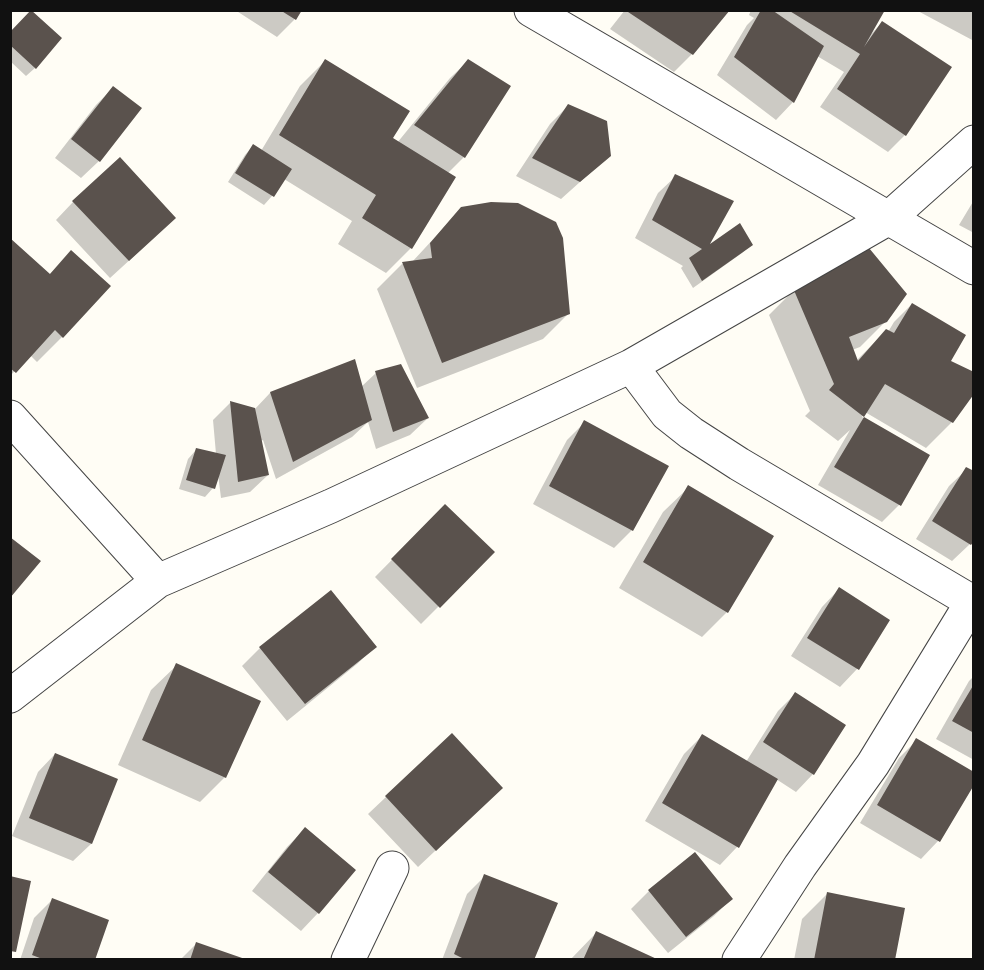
<!DOCTYPE html>
<html>
<head>
<meta charset="utf-8">
<style>
  body { margin:0 }
  #map { position:relative; width:984px; height:970px; overflow:hidden; background:#fffdf5; font-family:"Crimson Pro",serif }
  canvas { display:block }
  .frame { position:absolute; inset:0; border:12px solid #111; pointer-events:none }
</style>
</head>
<body>
<div id="map">
<canvas width="984" height="970"></canvas>
<div class="frame"></div>
</div>
<script>
const ctx = document.querySelector('canvas').getContext('2d');
ctx.lineJoin = 'round';
function fillPath(path, color) {
  ctx.fillStyle = color;
  ctx.fill(path, 'evenodd');
}
function poly(rows) {
  const path = new Path2D();
  for (const r of rows) {
    path.moveTo(r[0], r[1]);
    for (let i = 2; i < r.length; i += 2) path.lineTo(r[i], r[i + 1]);
  }
  return path;
}
function trace(path, color, width, dash) {
  ctx.strokeStyle = color;
  ctx.lineWidth = width;
  ctx.lineCap = dash ? 'butt' : 'round';
  ctx.setLineDash(dash || []);
  ctx.stroke(path);
}
fillPath(poly([
  [235,10,300,10,294,20,277,37],
  [625,10,728,10,692,54,674,72,610,29],
  [751,10,883,10,871,34,882,23,905,135,888,152,820,107,844,72,817,56,793,102,776,120,717,75,747,25,754,18,749,15],
  [916,10,974,10,974,41],
  [10,34,35,68,26,76,10,61],
  [325,61,397,143,450,78,468,61,509,87,464,157,447,174,411,248,386,273,338,244,352,221,284,179,272,196,264,205,228,182,245,155,253,146,261,151,300,86],
  [113,88,99,161,81,178,55,158,96,105],
  [568,106,609,156,561,199,516,176,550,124],
  [676,176,706,248,751,245,742,253,693,288,681,268,683,266,635,238,658,193],
  [974,200,974,233,959,225],
  [73,202,156,236,110,278,56,220],
  [462,208,569,313,543,339,417,388,377,289,402,264,412,262],
  [10,240,49,275,71,252,62,337,37,362,30,355,10,376],
  [794,290,886,321,860,347,852,350,856,361,886,331,888,332,894,322,912,304,949,362,974,391,952,422,926,448,865,412,862,417,928,456,899,505,882,522,818,485,850,430,838,441,805,416,810,411,769,315],
  [376,373,428,418,410,435,376,449,368,422,352,437,276,479,263,440,261,441,268,475,250,492,221,498,218,474,213,488,205,497,179,489,188,459,196,450,216,454,213,420,230,403,254,410,270,393,361,387],
  [585,422,667,466,632,530,614,548,533,504,567,440],
  [967,469,970,544,952,561,916,539,949,486],
  [689,487,727,612,702,637,619,588,663,512],
  [445,506,493,552,421,624,375,577],
  [839,589,888,621,857,669,840,687,791,656,822,607],
  [330,592,375,647,357,664,287,721,242,666,260,648],
  [177,665,225,777,200,802,118,765,151,690],
  [974,676,974,760,936,739,969,681],
  [795,694,813,774,796,792,776,779,737,847,720,865,645,821,684,754,702,736,746,762,778,711],
  [917,740,938,841,921,859,860,823,899,758],
  [55,754,116,779,91,844,73,861,12,836,38,772],
  [386,797,484,805,418,867,368,814],
  [305,829,318,913,301,931,252,891,287,847],
  [695,855,731,899,714,916,668,953,631,909,649,891],
  [485,876,532,960,442,960,467,894],
  [827,894,894,960,794,960,802,919],
  [52,900,93,960,20,960,34,918],
  [596,933,655,960,570,960],
  [196,944,242,960,180,960]
]), '#0003');
fillPath(poly([
  [31,10,62,38,36,69,10,45,10,32],
  [280,10,302,10,296,20],
  [625,10,730,10,693,55],
  [761,10,772,10,824,46,794,103,734,57],
  [788,10,885,10,864,47,882,21,952,67,906,136,837,89,860,54],
  [325,59,410,111,393,138,456,177,412,249,362,218,376,195,279,135],
  [468,59,511,86,465,158,414,125],
  [113,86,142,108,100,162,71,139],
  [568,104,607,121,611,156,580,182,532,158],
  [253,144,292,169,274,197,235,173],
  [120,157,176,218,129,261,72,201],
  [675,174,734,201,710,244,740,223,753,245,702,281,689,258,702,249,652,220],
  [491,202,518,203,556,222,563,238,570,314,442,363,402,262,432,258,430,243,461,207],
  [10,238,50,274,71,250,111,286,63,338,55,330,16,373,10,368],
  [869,248,907,294,887,322,849,337,858,361,886,329,894,333,912,303,966,335,951,361,974,372,974,394,953,423,885,384,864,417,829,390,834,384,793,288],
  [355,359,372,420,293,462,270,392],
  [401,364,429,418,393,432,375,371],
  [230,401,255,408,269,475,238,482],
  [864,417,930,455,901,506,834,467],
  [584,420,669,466,633,531,549,486],
  [196,448,226,455,215,489,186,480],
  [966,467,974,471,974,541,971,545,932,521],
  [688,485,774,536,728,613,643,562],
  [445,504,495,552,440,608,391,559],
  [10,537,41,561,10,598],
  [839,587,890,620,859,670,807,638],
  [331,590,377,647,305,704,259,647],
  [176,663,261,701,226,778,142,740],
  [974,684,974,733,952,721],
  [795,692,846,725,814,775,763,742],
  [452,733,503,788,436,851,385,796],
  [702,734,778,779,739,848,662,803],
  [916,738,974,772,974,785,940,842,877,805],
  [55,753,118,779,92,844,29,818],
  [305,827,356,870,319,914,268,872],
  [695,852,733,899,686,937,648,890],
  [484,874,558,903,534,960,466,960,454,954],
  [10,876,31,881,16,952,10,951],
  [827,892,905,908,895,960,814,960],
  [52,898,109,920,95,960,45,960,32,955],
  [596,931,659,960,583,960],
  [196,942,245,959,245,960,190,960]
]), '#5a524d');
const minor = poly([
  [531,10,974,268],
  [631,366,667,414,691,433,739,464,974,603],
  [10,417,158,581],
  [10,696,158,581,331,506,631,366,889,218,974,142],
  [348,960,392,868],
  [739,960,800,866,873,764,972,602]
]);
trace(minor, '#444', 35);
trace(minor, '#fff', 33);
</script>
</body>
</html>
